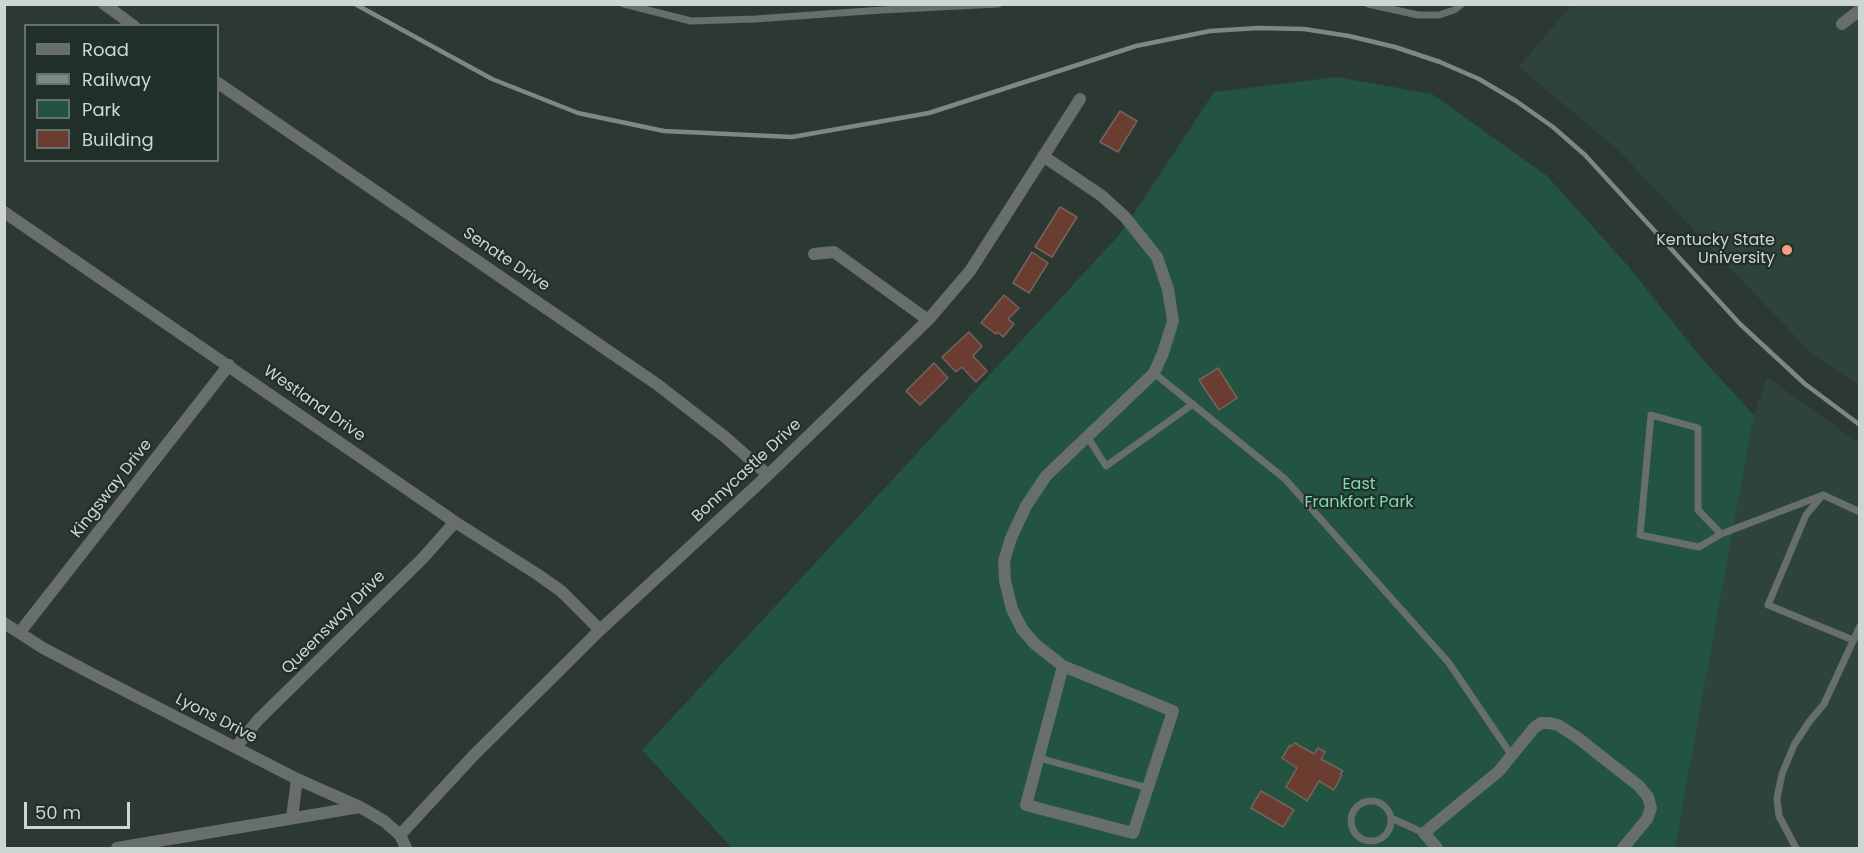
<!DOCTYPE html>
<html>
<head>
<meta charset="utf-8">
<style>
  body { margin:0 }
  #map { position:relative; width:1864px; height:853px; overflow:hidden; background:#2b3932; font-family:Poppins,sans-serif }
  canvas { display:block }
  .frame { position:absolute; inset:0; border:6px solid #cdd6d2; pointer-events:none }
  .legend { position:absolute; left:24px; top:24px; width:195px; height:138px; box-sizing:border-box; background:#212f29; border:2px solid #66726d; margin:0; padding:8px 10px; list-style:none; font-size:18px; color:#cdd6d2 }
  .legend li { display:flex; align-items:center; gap:12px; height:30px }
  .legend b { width:30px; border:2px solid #66726d }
  .scale { position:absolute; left:24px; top:802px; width:106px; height:27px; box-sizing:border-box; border:3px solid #cdd6d2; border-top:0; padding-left:8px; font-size:18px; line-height:21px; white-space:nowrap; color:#cdd6d2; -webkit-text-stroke:4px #212f29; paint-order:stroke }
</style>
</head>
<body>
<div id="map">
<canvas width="1864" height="853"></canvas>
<div class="frame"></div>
<ul class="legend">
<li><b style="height:8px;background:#676e6b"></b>Road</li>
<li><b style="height:8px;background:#7c8882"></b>Railway</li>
<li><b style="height:16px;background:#235341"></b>Park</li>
<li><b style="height:16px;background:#6a3d30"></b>Building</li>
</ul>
<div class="scale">50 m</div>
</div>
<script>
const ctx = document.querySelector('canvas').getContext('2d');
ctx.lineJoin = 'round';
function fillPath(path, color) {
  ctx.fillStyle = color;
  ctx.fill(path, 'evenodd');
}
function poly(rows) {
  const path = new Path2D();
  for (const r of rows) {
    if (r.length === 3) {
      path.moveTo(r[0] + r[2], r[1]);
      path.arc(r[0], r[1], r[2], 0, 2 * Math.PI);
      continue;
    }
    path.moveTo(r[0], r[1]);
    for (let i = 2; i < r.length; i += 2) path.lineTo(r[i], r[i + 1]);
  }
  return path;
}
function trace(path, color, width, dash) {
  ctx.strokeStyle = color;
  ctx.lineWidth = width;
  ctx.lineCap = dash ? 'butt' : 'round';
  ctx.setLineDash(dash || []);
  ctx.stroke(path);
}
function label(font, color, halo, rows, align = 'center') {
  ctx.font = font + ' Poppins,sans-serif';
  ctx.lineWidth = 4.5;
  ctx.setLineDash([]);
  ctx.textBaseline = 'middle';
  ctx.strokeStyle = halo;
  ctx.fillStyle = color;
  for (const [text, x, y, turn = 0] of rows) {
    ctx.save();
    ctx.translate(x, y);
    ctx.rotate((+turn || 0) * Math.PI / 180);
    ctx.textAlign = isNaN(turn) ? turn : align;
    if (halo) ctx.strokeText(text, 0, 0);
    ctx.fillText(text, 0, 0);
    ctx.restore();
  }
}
fillPath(poly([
  [1571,5,1859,5,1859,385,1811,353,1616,148,1519,67],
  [1767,377,1859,443,1859,848,1675,848,1754,415]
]), '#2e443b');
fillPath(poly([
  [1337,77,1432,94,1547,176,1629,267,1703,360,1754,415,1675,848,732,848,642,750,1120,234,1214,92]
]), '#235341');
const building = poly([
  [1120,111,1137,121,1118,152,1100,142,1120,111],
  [1060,207,1077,217,1052,257,1035,247,1060,207],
  [1032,252,1048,263,1029,293,1013,283,1032,252],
  [1004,295,1019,308,1008,319,1014,324,1003,337,998,332,996,334,981,323,1004,295],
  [969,332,982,346,973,356,987,371,976,382,962,367,956,372,942,357,969,332],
  [934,363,948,378,920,405,906,391,934,363],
  [1218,368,1237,398,1219,410,1199,380,1218,368],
  [1295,743,1314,754,1318,748,1325,752,1321,759,1343,771,1340,774,1342,775,1334,790,1319,781,1307,801,1286,787,1297,768,1282,758,1290,745,1292,746,1295,743],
  [1261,791,1294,810,1283,827,1251,808,1261,791]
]);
fillPath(building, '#6a3d30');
trace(building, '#74645f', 1.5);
trace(poly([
  [624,4,691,21,755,19,882,10,998,4],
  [1368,4,1418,15,1439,15,1454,10,1462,4],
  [1154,373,1285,479,1449,663,1512,756],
  [1087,436,1106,466,1193,404],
  [1821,497,1806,515,1768,605,1853,640],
  [1721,534,1698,510,1698,428,1651,415,1640,535,1699,547,1721,534,1823,495,1860,512],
  [1039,758,1148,788],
  [1371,821,20],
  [1391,818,1424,833],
  [1796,848,1779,816,1777,798,1782,774,1794,745,1809,722,1824,704,1860,626]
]), '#676e6b', 7);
trace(poly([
  [104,4,134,26],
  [1842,24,1860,10],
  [218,83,658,385,725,437,768,475],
  [1043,156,1102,196,1125,217,1157,257,1168,289,1173,321,1163,353,1154,373,1046,476,1026,506,1011,538,1004,561,1005,581,1012,609,1022,629,1035,644,1063,666,1173,711,1133,833,1026,805,1063,666],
  [4,212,455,522,537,574,561,591,600,630],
  [814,254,834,252,928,320],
  [4,623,43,648,100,678,297,779,360,807,384,821,400,835,406,848],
  [20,632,229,365],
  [236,747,258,720,423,558,455,522],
  [292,818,297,779],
  [400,835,473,756,600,630,768,475,928,320,970,271,1080,99],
  [117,848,360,807],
  [1437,848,1424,833,1499,771,1534,728,1541,723,1549,723,1558,725,1578,738,1639,786,1648,797,1651,808,1647,819,1623,848]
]), '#676e6b', 12);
trace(poly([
  [355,4,492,79,578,113,664,131,792,137,929,113,1136,46,1210,31,1258,28,1304,29,1349,36,1395,47,1440,62,1479,79,1516,101,1553,127,1585,155,1740,324,1805,384,1860,425]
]), '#7c8882', 4.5);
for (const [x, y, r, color] of [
  [1787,250,6,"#f49e86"]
]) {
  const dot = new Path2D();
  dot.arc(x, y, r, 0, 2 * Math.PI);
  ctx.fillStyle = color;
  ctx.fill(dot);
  trace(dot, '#212f29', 2);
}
label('16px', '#cdd6d2', '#212f29', [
  ["Kentucky State",1775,241],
  ["University",1775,259]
], 'right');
label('16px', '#cdd6d2', '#212f29', [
  ["Senate Drive",506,260,34],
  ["Westland Drive",314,404,35],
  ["Bonnycastle Drive",747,471,-43],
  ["Kingsway Drive",112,489,-52],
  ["Queensway Drive",334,623,-45],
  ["Lyons Drive",216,719,27]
]);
label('16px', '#83d8b5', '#212f29', [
  ["East",1359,485],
  ["Frankfort Park",1359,503]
]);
</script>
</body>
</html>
